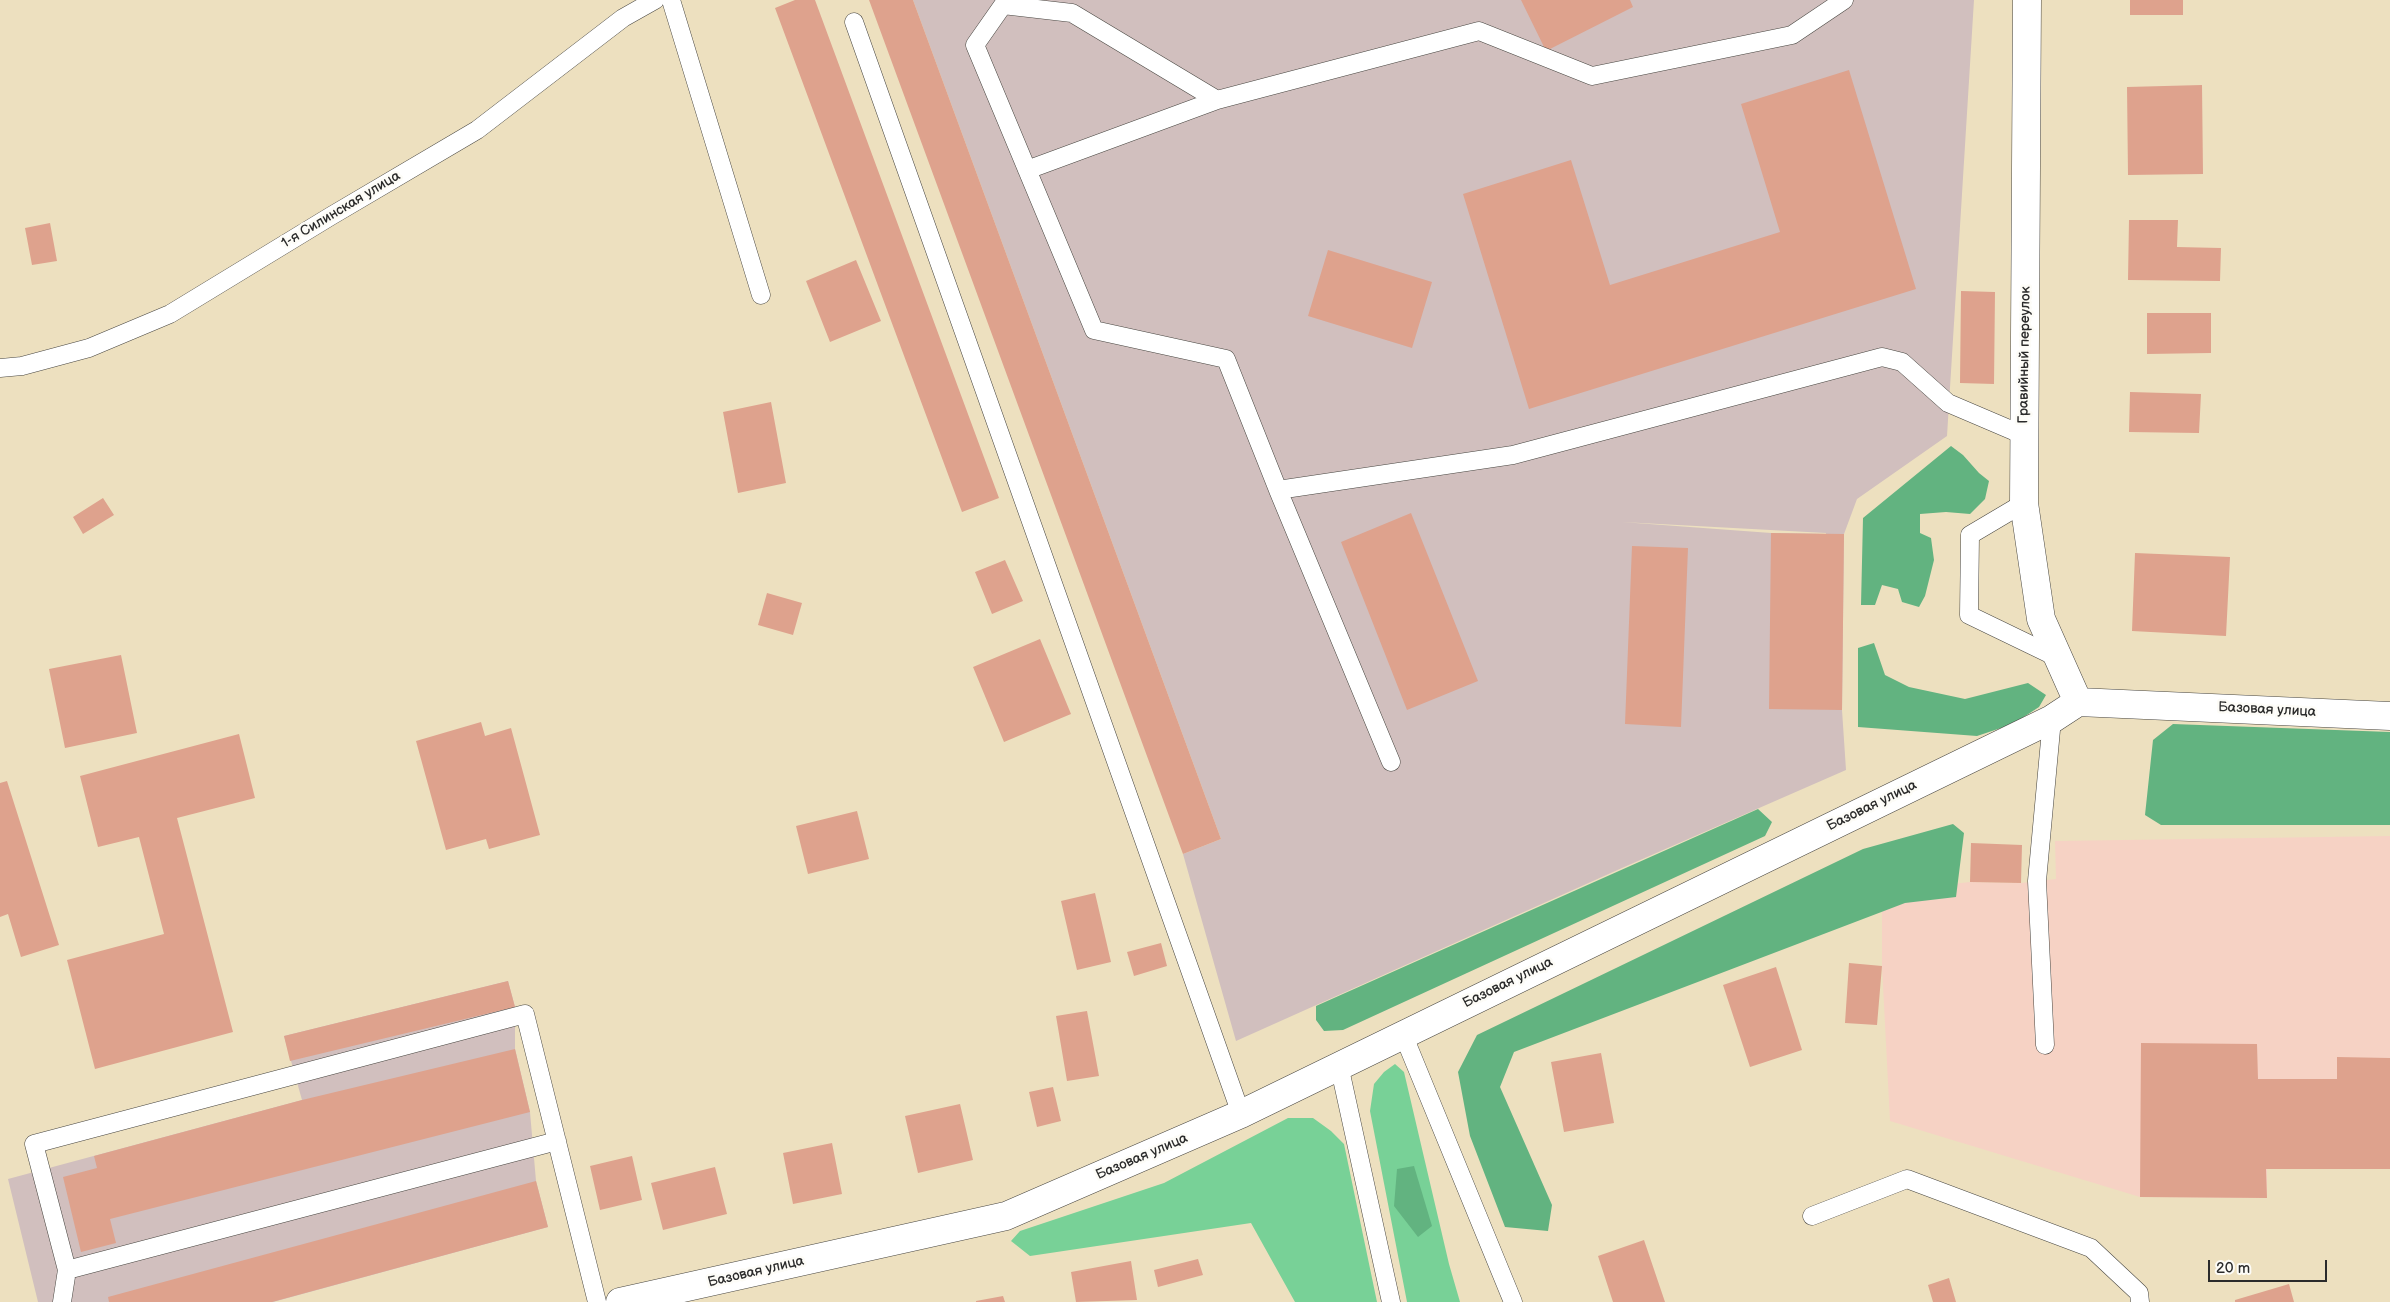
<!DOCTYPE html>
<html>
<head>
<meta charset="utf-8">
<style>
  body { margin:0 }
  #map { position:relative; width:2390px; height:1302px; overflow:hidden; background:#ede0bf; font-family:"Balsamiq Sans",sans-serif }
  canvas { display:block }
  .scale { position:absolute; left:2208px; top:1260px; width:119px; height:22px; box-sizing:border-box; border:2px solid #2b2b2b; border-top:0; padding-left:6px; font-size:15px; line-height:18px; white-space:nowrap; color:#2b2b2b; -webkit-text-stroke:4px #fdfcf7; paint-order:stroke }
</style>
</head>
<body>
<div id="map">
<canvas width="2390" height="1302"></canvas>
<div class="scale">20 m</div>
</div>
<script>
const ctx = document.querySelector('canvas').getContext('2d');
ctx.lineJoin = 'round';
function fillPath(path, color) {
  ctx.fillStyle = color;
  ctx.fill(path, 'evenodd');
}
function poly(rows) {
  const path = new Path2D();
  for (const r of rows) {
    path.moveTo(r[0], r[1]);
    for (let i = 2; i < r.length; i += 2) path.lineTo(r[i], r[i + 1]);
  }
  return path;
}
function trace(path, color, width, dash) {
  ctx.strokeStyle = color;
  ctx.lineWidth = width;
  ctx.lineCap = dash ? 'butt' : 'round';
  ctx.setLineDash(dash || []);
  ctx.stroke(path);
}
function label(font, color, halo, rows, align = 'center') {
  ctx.font = font + ' "Balsamiq Sans",sans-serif';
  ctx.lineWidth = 5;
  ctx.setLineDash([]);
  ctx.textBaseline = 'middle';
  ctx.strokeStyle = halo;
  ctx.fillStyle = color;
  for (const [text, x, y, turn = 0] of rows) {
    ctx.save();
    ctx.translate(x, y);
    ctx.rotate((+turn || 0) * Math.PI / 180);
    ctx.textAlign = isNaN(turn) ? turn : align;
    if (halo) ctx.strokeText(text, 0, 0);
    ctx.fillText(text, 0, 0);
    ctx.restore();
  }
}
fillPath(poly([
  [2390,836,2390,1169,2267,1169,2267,1198,2140,1197,1890,1121,1882,966,1882,892,1970,882,2021,883,2056,879,2055,841]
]), '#f6d2c4');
fillPath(poly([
  [913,0,1974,0,1947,436,1857,499,1844,534,1842,710,1846,770,1622,868,1236,1041,1183,854,1221,839],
  [1622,522,1826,533,1826,534,1771,533],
  [508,981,515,1007,515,1049,530,1112,536,1181,548,1227,273,1302,38,1302,8,1179,302,1100,284,1036]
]), '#d1bfbe');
fillPath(poly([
  [1395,1064,1404,1072,1449,1264,1460,1302,1407,1302,1370,1111,1374,1084,1384,1072],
  [1288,1118,1313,1118,1331,1131,1344,1144,1377,1302,1295,1302,1251,1223,1030,1256,1011,1241,1020,1231,1164,1183]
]), '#78d197');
fillPath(poly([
  [1951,446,1963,455,1979,473,1989,481,1985,499,1970,514,1946,512,1920,514,1920,533,1931,538,1934,560,1925,596,1919,607,1902,602,1898,589,1882,585,1875,605,1861,605,1863,518],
  [1874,643,1885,675,1909,687,1965,699,2028,683,2046,695,2039,707,2013,724,1977,736,1858,727,1858,648],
  [2173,724,2390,732,2390,825,2161,825,2145,815,2153,740],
  [1758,809,1772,822,1765,836,1343,1030,1324,1031,1316,1020,1316,1006],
  [1953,824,1964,833,1956,897,1905,903,1514,1052,1500,1087,1552,1205,1548,1231,1505,1227,1470,1136,1458,1072,1477,1035,1863,849],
  [1414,1166,1432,1226,1418,1237,1394,1206,1397,1169]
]), '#62b380');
fillPath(poly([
  [795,0,815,0,999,498,962,512,775,8],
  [869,0,913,0,1221,839,1183,854],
  [1521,0,1630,0,1633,7,1546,51],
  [2130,0,2183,0,2183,15,2130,15],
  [1849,70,1916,289,1529,409,1463,194,1571,160,1610,285,1780,232,1741,104],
  [2202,85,2203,174,2128,175,2127,87],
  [2129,220,2178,220,2177,247,2221,248,2220,281,2128,280],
  [50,223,57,261,32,265,25,228],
  [1328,250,1432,282,1412,348,1308,316],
  [856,260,881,321,830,342,806,281],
  [1961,291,1995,292,1994,384,1960,383],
  [2147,313,2211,313,2211,353,2147,354],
  [2130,392,2201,394,2199,433,2129,432],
  [771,402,786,483,738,493,723,412],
  [103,498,114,515,83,534,73,517],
  [1411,513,1478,681,1407,710,1341,542],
  [1771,533,1844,534,1842,710,1769,709],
  [1632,546,1688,548,1681,727,1625,724],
  [2135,553,2230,557,2226,636,2132,631],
  [1005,560,1023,601,992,614,975,572],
  [767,593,802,603,793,635,758,625],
  [1040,639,1071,714,1004,742,973,667],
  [121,655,137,733,65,748,49,669],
  [481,722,485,736,511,728,540,835,489,849,486,839,446,850,416,741],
  [239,734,255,798,177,818,233,1032,95,1069,67,960,164,934,139,837,98,847,80,776],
  [7,781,59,945,21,957,8,914,0,917,0,783],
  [857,811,869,859,808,874,796,826],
  [1971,843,2022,845,2021,883,1970,882],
  [1095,893,1111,962,1077,970,1061,901],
  [1161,943,1167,966,1134,976,1127,952],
  [1849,963,1882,966,1877,1025,1845,1023],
  [1776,967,1802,1050,1750,1067,1723,985],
  [508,981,515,1007,290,1061,284,1036],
  [1087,1011,1099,1076,1067,1081,1056,1016],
  [2141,1043,2257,1044,2258,1079,2337,1079,2337,1057,2390,1058,2390,1169,2266,1169,2267,1198,2140,1197],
  [515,1049,530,1112,110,1219,116,1243,81,1252,63,1177,97,1168,94,1156,302,1100],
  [1601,1053,1614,1123,1564,1132,1551,1062],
  [1053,1087,1061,1121,1037,1127,1029,1092],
  [960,1104,973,1160,918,1173,905,1116],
  [832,1143,842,1194,793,1204,783,1153],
  [632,1156,642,1200,600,1210,590,1166],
  [715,1167,727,1214,663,1230,651,1183],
  [536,1181,548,1227,272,1302,109,1302,108,1297],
  [1644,1240,1665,1302,1613,1302,1598,1256],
  [1198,1259,1203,1275,1158,1287,1154,1270],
  [1131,1261,1137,1300,1076,1302,1071,1272],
  [1949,1278,1956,1302,1933,1302,1928,1285],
  [2289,1284,2294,1302,2235,1302,2235,1300],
  [1003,1296,1005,1302,976,1302,976,1301]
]), '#dea28d');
const service = poly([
  [671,0,761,295],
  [1844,0,1792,35,1592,76,1479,31,1217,100,1072,13,1003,5,975,45,1094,330,1226,359,1278,490,1513,455,1882,357,1902,362,1948,403,2023,435],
  [854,22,1241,1114],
  [1027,170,1217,100],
  [0,368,22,366,89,348,170,314,331,216,477,130,623,18,655,0],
  [1278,490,1391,762],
  [2024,503,1970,535,1969,615,2058,658],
  [1403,1034,1513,1302],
  [2045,1045,2037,881,2052,719],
  [1339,1065,1391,1302],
  [1812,1216,1907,1179,2091,1248,2139,1293,2140,1302],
  [67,1270,557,1141],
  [62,1302,67,1270,34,1144,525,1014,597,1302]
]);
const minor = poly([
  [2027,0,2024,503,2041,619,2078,702],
  [620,1302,1006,1216,1241,1114,2052,719,2078,702,2390,716]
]);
trace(service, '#484641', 19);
trace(minor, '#484641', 29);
trace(service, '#fff', 18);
trace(minor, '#fff', 28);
label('14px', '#2b2b2b', '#fdfcf7', [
  ["1-я Силинская улица",341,210,-31],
  ["Гравийный переулок",2025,355,-89],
  ["Базовая улица",2267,710,3],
  ["Базовая улица",1872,806,-26],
  ["Базовая улица",1508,983,-26],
  ["Базовая улица",1142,1157,-23],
  ["Базовая улица",756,1272,-13]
]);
</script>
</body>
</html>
